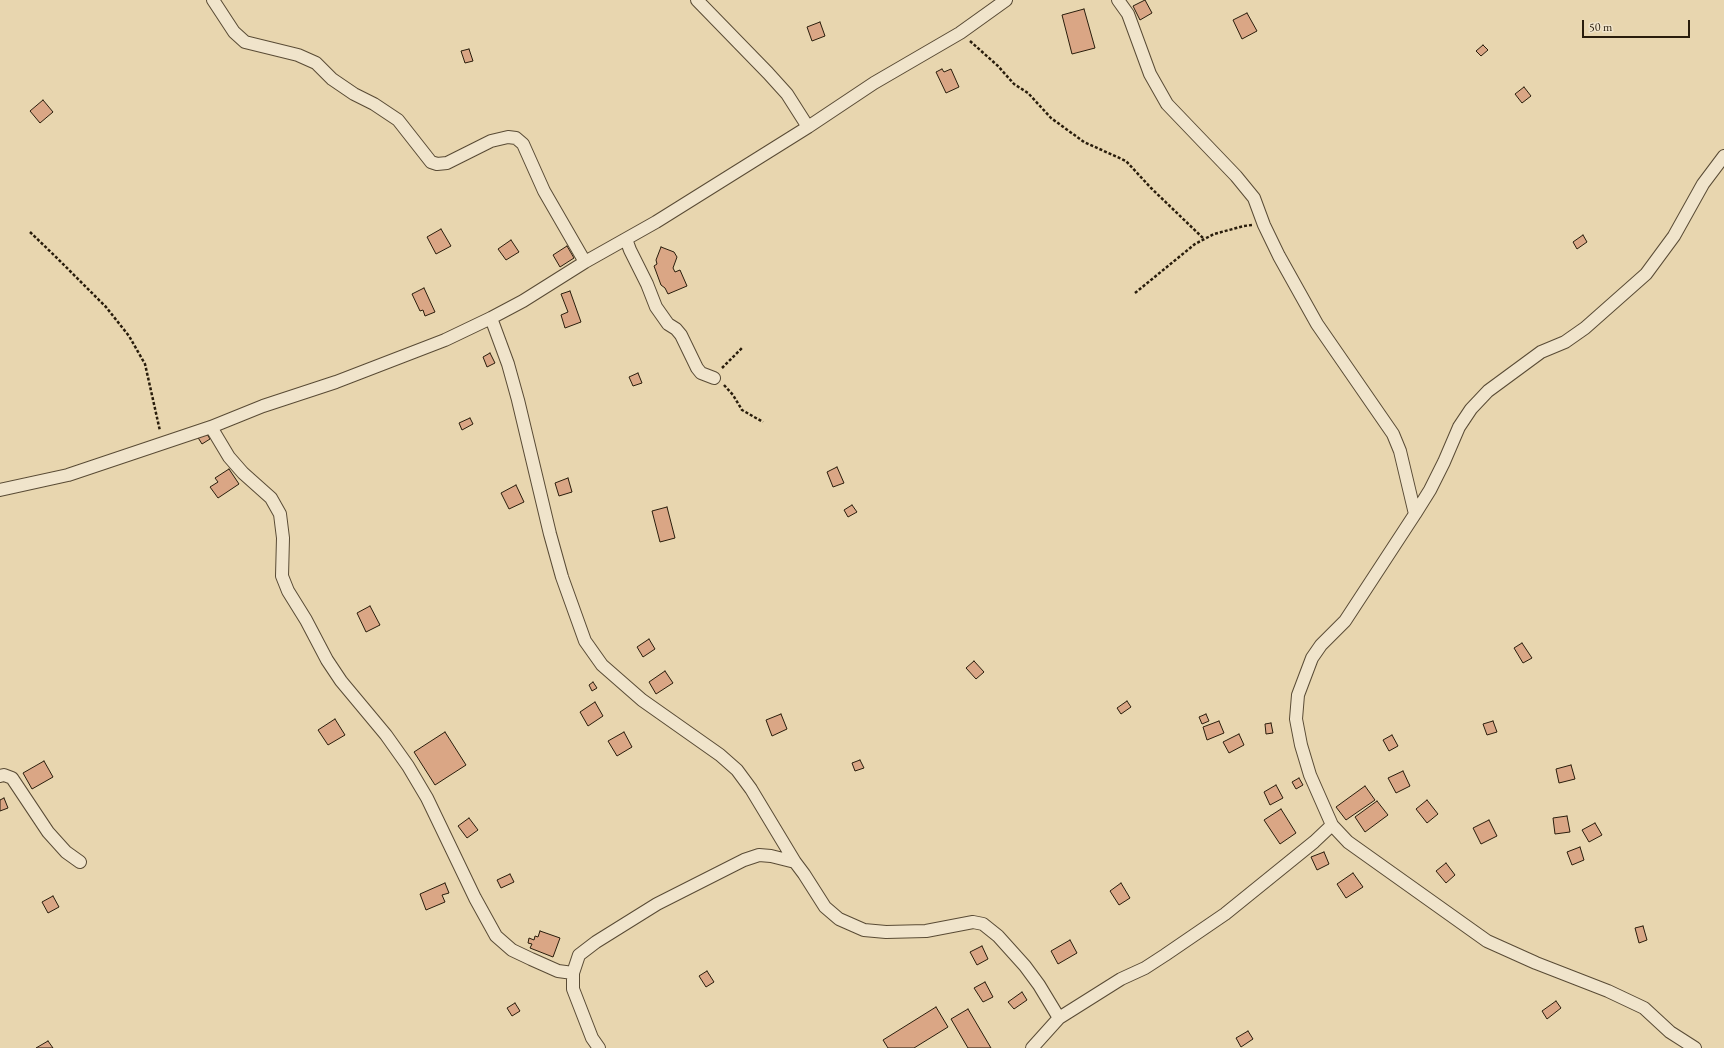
<!DOCTYPE html>
<html>
<head>
<meta charset="utf-8">
<style>
  body { margin:0 }
  #map { position:relative; width:1724px; height:1048px; overflow:hidden; background:#e8d6af; font-family:"EB Garamond",serif }
  canvas { display:block }
  .scale { position:absolute; left:1582px; top:20px; width:108px; height:18px; box-sizing:border-box; border:2px solid #291d0c; border-top:0; padding-left:5px; font-size:12px; line-height:14px; white-space:nowrap; color:#291d0c; -webkit-text-stroke:3px #f0e4cb; paint-order:stroke }
</style>
</head>
<body>
<div id="map">
<canvas width="1724" height="1048"></canvas>
<div class="scale">50 m</div>
</div>
<script>
const ctx = document.querySelector('canvas').getContext('2d');
ctx.lineJoin = 'round';
function fillPath(path, color) {
  ctx.fillStyle = color;
  ctx.fill(path, 'evenodd');
}
function poly(rows) {
  const path = new Path2D();
  for (const r of rows) {
    path.moveTo(r[0], r[1]);
    for (let i = 2; i < r.length; i += 2) path.lineTo(r[i], r[i + 1]);
  }
  return path;
}
function trace(path, color, width, dash) {
  ctx.strokeStyle = color;
  ctx.lineWidth = width;
  ctx.lineCap = dash ? 'butt' : 'round';
  ctx.setLineDash(dash || []);
  ctx.stroke(path);
}
const building = poly([
  [1145,0,1152,13,1140,20,1133,6,1145,0],
  [1084,9,1095,48,1072,54,1062,15,1084,9],
  [1247,13,1257,31,1242,39,1233,20,1247,13],
  [820,22,825,36,812,41,807,27,820,22],
  [1483,45,1488,50,1481,56,1476,51,1483,45],
  [469,49,473,61,465,63,461,51,469,49],
  [942,69,944,72,951,69,959,87,946,93,936,72,942,69],
  [1524,87,1531,96,1522,103,1515,94,1524,87],
  [43,100,53,112,40,123,30,111,43,100],
  [441,229,451,246,436,254,427,237,441,229],
  [1583,235,1587,242,1577,249,1573,242,1583,235],
  [511,240,519,252,506,260,498,249,511,240],
  [567,246,574,258,560,267,553,255,567,246],
  [661,247,674,252,677,257,673,268,675,272,680,270,687,286,668,294,665,288,661,285,654,266,657,264,656,260,661,247],
  [424,288,435,312,425,316,423,310,420,311,412,294,424,288],
  [570,291,581,322,565,328,561,315,568,312,561,294,570,291],
  [490,353,495,363,487,367,483,357,490,353],
  [638,373,642,383,633,386,629,377,638,373],
  [470,418,473,424,462,430,459,423,470,418],
  [205,431,210,439,202,444,197,436,205,431],
  [837,467,844,483,833,487,827,472,837,467],
  [229,469,239,484,218,498,210,487,218,482,215,478,229,469],
  [568,478,572,492,559,496,555,483,568,478],
  [516,485,524,502,509,509,501,493,516,485],
  [852,505,857,512,848,517,844,510,852,505],
  [667,507,675,538,660,542,652,511,667,507],
  [370,606,380,625,366,632,357,613,370,606],
  [649,639,655,649,643,657,637,647,649,639],
  [1522,643,1532,658,1523,663,1514,648,1522,643],
  [974,661,984,672,976,679,966,668,974,661],
  [665,671,673,683,656,694,649,682,665,671],
  [593,682,597,688,592,691,589,685,593,682],
  [1127,701,1131,707,1121,714,1117,708,1127,701],
  [595,702,603,716,588,726,580,712,595,702],
  [781,714,787,729,772,736,766,720,781,714],
  [1206,714,1209,721,1202,724,1199,717,1206,714],
  [335,719,345,735,328,745,318,730,335,719],
  [1219,721,1224,733,1207,740,1203,727,1219,721],
  [1493,721,1497,732,1487,735,1483,724,1493,721],
  [1271,723,1273,733,1266,734,1265,724,1271,723],
  [445,732,466,765,435,785,414,752,445,732],
  [624,732,632,747,617,756,608,741,624,732],
  [1239,734,1244,745,1229,753,1223,742,1239,734],
  [1392,735,1398,746,1389,751,1383,740,1392,735],
  [860,760,864,768,855,771,852,763,860,760],
  [44,761,53,777,32,789,23,773,44,761],
  [1571,765,1575,779,1559,783,1556,769,1571,765],
  [1403,771,1410,786,1396,793,1388,778,1403,771],
  [1299,778,1303,785,1296,789,1292,782,1299,778],
  [1276,785,1283,798,1270,805,1264,792,1276,785],
  [1365,786,1375,800,1346,820,1336,807,1365,786],
  [4,798,8,808,0,811,0,800,4,798],
  [1427,800,1438,814,1427,823,1416,809,1427,800],
  [1377,801,1388,815,1365,832,1355,817,1377,801],
  [1281,809,1296,833,1280,844,1264,820,1281,809],
  [1567,816,1570,832,1555,834,1553,818,1567,816],
  [469,818,478,830,467,838,458,826,469,818],
  [1489,820,1497,836,1481,844,1473,828,1489,820],
  [1595,823,1602,835,1589,842,1582,830,1595,823],
  [1580,847,1584,860,1572,865,1567,852,1580,847],
  [1324,852,1329,864,1317,870,1311,857,1324,852],
  [1446,863,1455,875,1446,883,1436,871,1446,863],
  [1353,873,1363,887,1346,898,1337,884,1353,873],
  [510,874,514,882,501,888,497,880,510,874],
  [445,883,449,893,442,895,445,902,426,910,420,894,445,883],
  [1121,883,1130,898,1119,905,1110,891,1121,883],
  [53,896,59,907,48,913,42,902,53,896],
  [1643,926,1647,940,1639,943,1635,928,1643,926],
  [540,931,560,938,553,957,530,948,532,944,528,943,529,938,534,940,535,936,538,937,540,931],
  [1070,940,1077,953,1058,964,1051,951,1070,940],
  [982,946,988,959,977,965,970,952,982,946],
  [707,971,714,982,706,987,699,976,707,971],
  [985,982,993,997,983,1002,974,988,985,982],
  [1022,992,1027,1000,1014,1009,1008,1002,1022,992],
  [1556,1001,1561,1008,1547,1019,1542,1011,1556,1001],
  [515,1003,520,1011,512,1016,507,1008,515,1003],
  [936,1007,948,1027,914,1048,888,1048,883,1040,936,1007],
  [968,1009,991,1048,968,1048,951,1019,968,1009],
  [1248,1031,1253,1039,1241,1047,1236,1038,1248,1031],
  [48,1041,53,1048,36,1048,48,1041]
]);
fillPath(building, '#daa685');
trace(building, '#291d0c', 1);
const street = poly([
  [213,0,234,32,245,42,298,55,316,63,332,79,354,94,374,104,398,120,431,162,437,164,447,163,491,141,508,137,516,138,523,144,544,191,585,262],
  [697,0,768,73,787,94,808,127],
  [626,239,630,250,647,284,656,307,668,324,676,329,681,335,697,368,701,373,714,378],
  [491,318,508,364,518,400,550,534,562,577,585,641,602,665,642,700,720,755,737,770,751,789,795,862,804,874,825,907,839,919,864,930,886,932,926,931,973,922,983,924,998,936,1025,966,1039,985,1059,1018],
  [211,427,229,457,243,473,271,498,280,514,283,538,282,576,288,591,306,620,327,660,341,681,386,735,408,766,427,798,475,898,496,936,512,950,531,959,558,971,573,973],
  [0,490,68,475,211,427,263,406,336,382,445,340,491,318,523,301,585,262,656,222,808,127,874,83,960,33,1006,0],
  [1415,514,1430,490,1444,462,1459,427,1471,409,1488,391,1541,352,1565,342,1585,328,1646,274,1674,236,1703,184,1724,156],
  [0,776,4,775,12,778,48,832,66,852,80,862],
  [1332,825,1348,842,1487,941,1536,963,1608,991,1644,1008,1670,1032,1695,1048],
  [599,1048,592,1038,573,989,573,973,579,955,596,942,657,904,744,860,759,855,771,856,795,862],
  [1032,1048,1059,1018,1121,979,1145,968,1165,955,1225,914,1314,842,1332,825,1310,775,1301,745,1296,719,1298,695,1312,658,1321,645,1345,621,1415,514,1400,451,1393,434,1317,324,1279,256,1264,225,1254,198,1236,176,1167,104,1150,74,1128,14,1118,0]
]);
trace(street, '#594b35', 14);
trace(poly([
  [970,41,998,66,1014,84,1028,93,1051,118,1084,142,1126,161,1151,188,1204,239],
  [30,232,57,258,106,307,129,336,145,364,160,431],
  [1135,293,1195,244,1214,234,1244,226,1252,225],
  [722,368,743,347],
  [724,385,733,395,742,410,763,422]
]), '#291d0c', 2.5, [3, 2]);
trace(street, '#f0e4cb', 12);
</script>
</body>
</html>
